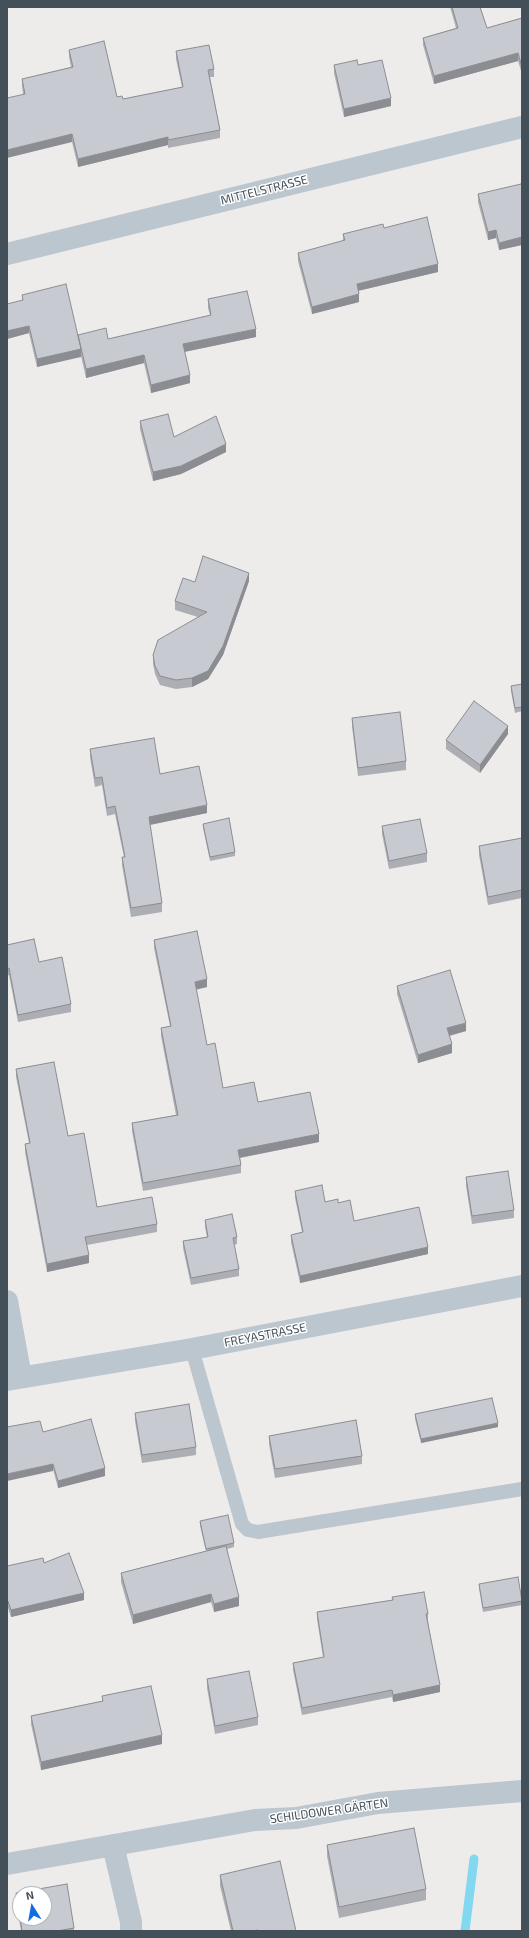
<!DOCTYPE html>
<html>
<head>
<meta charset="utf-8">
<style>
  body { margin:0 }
  #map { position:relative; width:529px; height:1938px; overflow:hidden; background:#eeebeb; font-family:"Exo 2",sans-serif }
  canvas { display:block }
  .frame { position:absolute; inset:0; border:8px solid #434f59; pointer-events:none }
  .north { position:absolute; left:12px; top:1886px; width:40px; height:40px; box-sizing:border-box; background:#fff; border:1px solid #b4b9bd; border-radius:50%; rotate:349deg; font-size:11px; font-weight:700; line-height:16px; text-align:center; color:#434f59 }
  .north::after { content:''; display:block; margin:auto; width:14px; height:18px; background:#116ee2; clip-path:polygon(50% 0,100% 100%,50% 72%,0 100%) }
</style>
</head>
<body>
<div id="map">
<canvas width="529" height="1938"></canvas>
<div class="frame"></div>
<div class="north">N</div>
</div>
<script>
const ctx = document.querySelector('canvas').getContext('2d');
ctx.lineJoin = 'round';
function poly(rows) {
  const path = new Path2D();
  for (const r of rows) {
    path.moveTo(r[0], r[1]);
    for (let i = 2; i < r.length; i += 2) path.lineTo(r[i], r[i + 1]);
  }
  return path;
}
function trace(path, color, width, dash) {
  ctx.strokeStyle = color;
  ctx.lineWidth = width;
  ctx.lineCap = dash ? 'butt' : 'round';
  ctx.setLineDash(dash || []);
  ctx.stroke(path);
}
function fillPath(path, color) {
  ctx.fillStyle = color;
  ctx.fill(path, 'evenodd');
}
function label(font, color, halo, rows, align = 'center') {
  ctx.font = font + ' "Exo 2",sans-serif';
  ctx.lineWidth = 3;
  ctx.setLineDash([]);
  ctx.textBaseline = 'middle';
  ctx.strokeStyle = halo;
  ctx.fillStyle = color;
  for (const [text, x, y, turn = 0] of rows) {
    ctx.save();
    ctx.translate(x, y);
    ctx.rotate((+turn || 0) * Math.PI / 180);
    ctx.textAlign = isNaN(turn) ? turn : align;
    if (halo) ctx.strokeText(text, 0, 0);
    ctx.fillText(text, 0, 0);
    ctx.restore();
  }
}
trace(poly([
  [465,1931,474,1859]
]), '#81d8ef', 9);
trace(poly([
  [192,1349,242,1524,248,1530,258,1532,522,1489]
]), '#bbc6cf', 14);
trace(poly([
  [7,254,522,127],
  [7,1301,21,1377],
  [7,1380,192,1349,522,1286],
  [113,1845,131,1922,131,1931],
  [7,1864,255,1820,296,1818,378,1803,522,1791]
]), '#bbc6cf', 22);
fillPath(poly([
  [450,7,480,7,487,28,522,18,522,74,518,61,434,84,423,45,423,38,456,28],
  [69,50,117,97,123,99,182,87,176,59,176,51,214,69,214,77,210,77,220,130,220,138,168,148,168,145,78,167,72,142,23,94,22,86,22,79,71,67,69,57],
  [334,65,358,65,391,106,344,117,334,73],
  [522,187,522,245,499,250,496,238,488,240,478,202,478,194],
  [384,228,438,272,358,291,359,302,312,314,298,261,298,253,343,241,343,234],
  [22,295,78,335,108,339,210,315,208,308,208,299,256,337,185,352,190,383,151,393,144,363,86,378,81,356,37,367,29,333,7,339,7,304,22,301],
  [140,421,174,437,226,452,181,474,153,481,140,429],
  [7,475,8,481,8,489,7,489],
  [249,581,223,655,208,679,192,687,176,689,160,685,155,674,153,664,153,655,198,617,175,610,175,601,195,582],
  [522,684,522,711,515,713,511,691,511,686],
  [352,718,406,761,406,770,358,776,352,726],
  [508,734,480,773,446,749,446,740],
  [90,749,160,774,207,813,150,825,162,903,162,912,131,917,122,865,122,857,124,857,115,814,107,816,102,785,95,787,90,757],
  [203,824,235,852,235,856,210,861,203,828],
  [382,826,427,853,427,862,389,869,382,834],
  [522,838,522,898,488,905,479,855,479,846],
  [154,940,207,987,196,989,207,1045,223,1088,258,1102,319,1142,240,1158,241,1165,241,1173,143,1191,132,1131,132,1123,176,1115,161,1036,161,1028,170,1026,154,948],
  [7,945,39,962,71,1004,71,1012,18,1022,9,975,7,976],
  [397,986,466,1031,450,1036,452,1053,418,1063,397,994],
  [16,1069,68,1136,97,1207,157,1224,157,1232,87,1245,89,1263,47,1272,25,1152,25,1144,29,1143,16,1077],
  [466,1177,514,1210,514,1218,472,1224,466,1186],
  [295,1191,325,1202,338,1203,354,1221,428,1254,300,1283,291,1242,291,1235,302,1232,295,1198],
  [205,1220,237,1237,237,1244,234,1245,239,1269,239,1276,191,1285,183,1248,183,1241,207,1237,205,1227],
  [135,1413,196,1447,196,1455,142,1463,135,1421],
  [415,1414,498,1427,421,1443,415,1419],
  [43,1432,105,1476,58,1488],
  [269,1436,362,1456,362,1464,275,1478,269,1444],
  [200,1521,234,1543,234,1547,227,1549,239,1606,214,1612,211,1602,133,1624,121,1582,121,1573,206,1551,200,1526],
  [44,1563,84,1600,11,1617,8,1608,7,1608,7,1566],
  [479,1584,522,1599,522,1605,483,1612,479,1588],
  [392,1597,428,1614,428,1621,440,1692,393,1702,392,1697,302,1715,293,1670,293,1663,323,1657,317,1619,317,1612,392,1600],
  [207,1679,258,1717,258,1725,215,1734,207,1688],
  [102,1696,162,1744,41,1770,31,1724,31,1716,102,1701],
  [327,1845,426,1889,426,1900,339,1918,327,1856],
  [220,1875,296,1931,231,1931,220,1886],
  [16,1893,74,1928,74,1931,21,1931,16,1901]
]), '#acaeb4');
fillPath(poly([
  [518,53,518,61,434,84,434,76],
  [391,98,391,106,344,117,344,109],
  [72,134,72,142,7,158,7,150],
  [168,137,168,145,78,167,78,159],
  [496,230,496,238,488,240,488,232],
  [522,237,522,245,499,250,499,243],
  [438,264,438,272,357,291,357,284],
  [359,294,359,302,312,314,312,307],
  [29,326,29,333,7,339,7,331],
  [256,329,256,337,183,352,183,344],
  [81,349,81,357,37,367,37,359],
  [144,355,144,363,86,378,86,369],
  [190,375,190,383,151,393,151,385],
  [226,444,226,452,181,474,153,481,153,472],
  [249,573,249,581,223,655,208,679,192,687,192,678],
  [508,726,508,734,480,773,480,765],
  [207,805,207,813,149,825,149,817],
  [207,979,207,987,195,990,195,982],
  [466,1023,466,1031,447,1036,447,1028],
  [452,1044,452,1053,418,1063,418,1055],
  [319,1134,319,1142,238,1158,238,1150],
  [428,1247,428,1254,300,1283,300,1276],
  [89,1255,89,1263,47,1272,47,1264],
  [498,1423,498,1427,421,1443,421,1439],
  [53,1464,53,1471,7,1481,7,1474],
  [105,1468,105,1476,58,1488,58,1481],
  [84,1593,84,1600,11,1617,11,1610],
  [211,1594,211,1602,133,1624,133,1615],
  [239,1597,239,1606,214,1612,214,1604],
  [7,1601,8,1601,8,1608,7,1608],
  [440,1685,440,1692,393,1702,393,1695],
  [162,1735,162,1744,41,1770,41,1762]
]), '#8c8d92');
const building = poly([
  [452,7,480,7,487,28,522,18,522,67,518,53,434,76,423,38,458,28,452,7],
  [104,41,117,97,122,96,123,99,183,87,176,51,209,45,214,69,208,70,220,130,168,140,168,137,78,159,72,134,7,150,7,98,25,94,22,79,73,67,69,50,104,41],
  [357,60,358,65,382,60,391,98,344,109,334,65,357,60],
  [521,184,522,187,522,237,499,243,496,230,488,232,478,194,521,184],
  [427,217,438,264,357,284,359,294,312,307,298,253,345,240,343,234,383,224,384,228,427,217],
  [66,284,81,349,37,359,29,326,7,331,7,304,23,300,22,295,66,284],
  [247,291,256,329,183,344,190,375,151,385,144,355,86,369,78,335,106,328,108,339,211,315,208,299,247,291],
  [168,414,174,437,216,416,226,444,181,466,153,472,140,421,168,414],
  [203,556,249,573,223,646,208,671,192,678,176,680,160,676,155,666,153,655,158,640,207,612,175,601,183,578,195,582,203,556],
  [522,684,522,707,515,708,511,686,522,684],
  [474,701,508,726,480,765,446,740,474,701],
  [400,712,406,761,358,768,352,718,400,712],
  [154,738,160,774,199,766,207,805,149,817,162,903,131,908,122,857,125,857,115,806,107,808,102,777,95,778,90,749,154,738],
  [229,818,235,852,210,857,203,824,229,818],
  [420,819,427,853,389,861,382,826,420,819],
  [522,838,522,890,488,897,479,846,522,838],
  [197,931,207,979,195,982,207,1045,215,1043,223,1088,254,1082,258,1102,310,1092,319,1134,238,1150,241,1165,143,1183,132,1123,178,1115,161,1028,171,1026,154,940,197,931],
  [34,939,39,962,62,957,71,1004,18,1015,9,968,7,969,7,945,34,939],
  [450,970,466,1023,447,1028,452,1044,418,1055,397,986,450,970],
  [54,1062,68,1136,84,1133,97,1207,152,1197,157,1224,85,1237,89,1255,47,1264,25,1144,30,1143,16,1069,54,1062],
  [508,1171,514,1210,472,1216,466,1177,508,1171],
  [322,1185,325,1202,338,1199,338,1203,350,1200,354,1221,419,1207,428,1247,300,1276,291,1235,303,1232,295,1191,322,1185],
  [232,1214,237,1237,233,1238,239,1269,191,1278,183,1241,208,1237,205,1220,232,1214],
  [492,1398,498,1423,421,1439,415,1414,492,1398],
  [189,1404,196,1447,142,1455,135,1413,189,1404],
  [91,1419,105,1468,58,1481,53,1464,7,1474,7,1427,40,1421,43,1432,91,1419],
  [356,1420,362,1456,275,1469,269,1436,356,1420],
  [228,1515,234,1543,206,1549,200,1521,228,1515],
  [226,1546,239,1597,214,1604,211,1594,133,1615,121,1573,226,1546],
  [69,1553,84,1593,11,1610,8,1601,7,1601,7,1566,43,1558,44,1563,69,1553],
  [518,1577,522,1601,483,1608,479,1584,518,1577],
  [424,1592,428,1614,426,1614,440,1685,393,1695,392,1690,302,1708,293,1663,324,1657,317,1612,393,1600,392,1597,424,1592],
  [249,1671,258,1717,215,1726,207,1679,249,1671],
  [151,1686,162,1735,41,1762,31,1716,103,1701,102,1696,151,1686],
  [414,1828,426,1889,339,1907,327,1845,414,1828],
  [280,1861,296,1931,258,1931,258,1930,252,1931,233,1931,220,1875,280,1861],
  [67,1884,74,1928,57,1931,22,1931,20,1918,44,1918,44,1894,20,1894,20,1918,16,1893,67,1884]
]);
fillPath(building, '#c8cad1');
trace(building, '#8c8d92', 1);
label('12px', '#434f59', '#fff', [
  ["MITTELSTRASSE",264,190,-14],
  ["FREYASTRASSE",265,1335,-11],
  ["SCHILDOWER GÄRTEN",329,1811,-8]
]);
</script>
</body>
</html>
